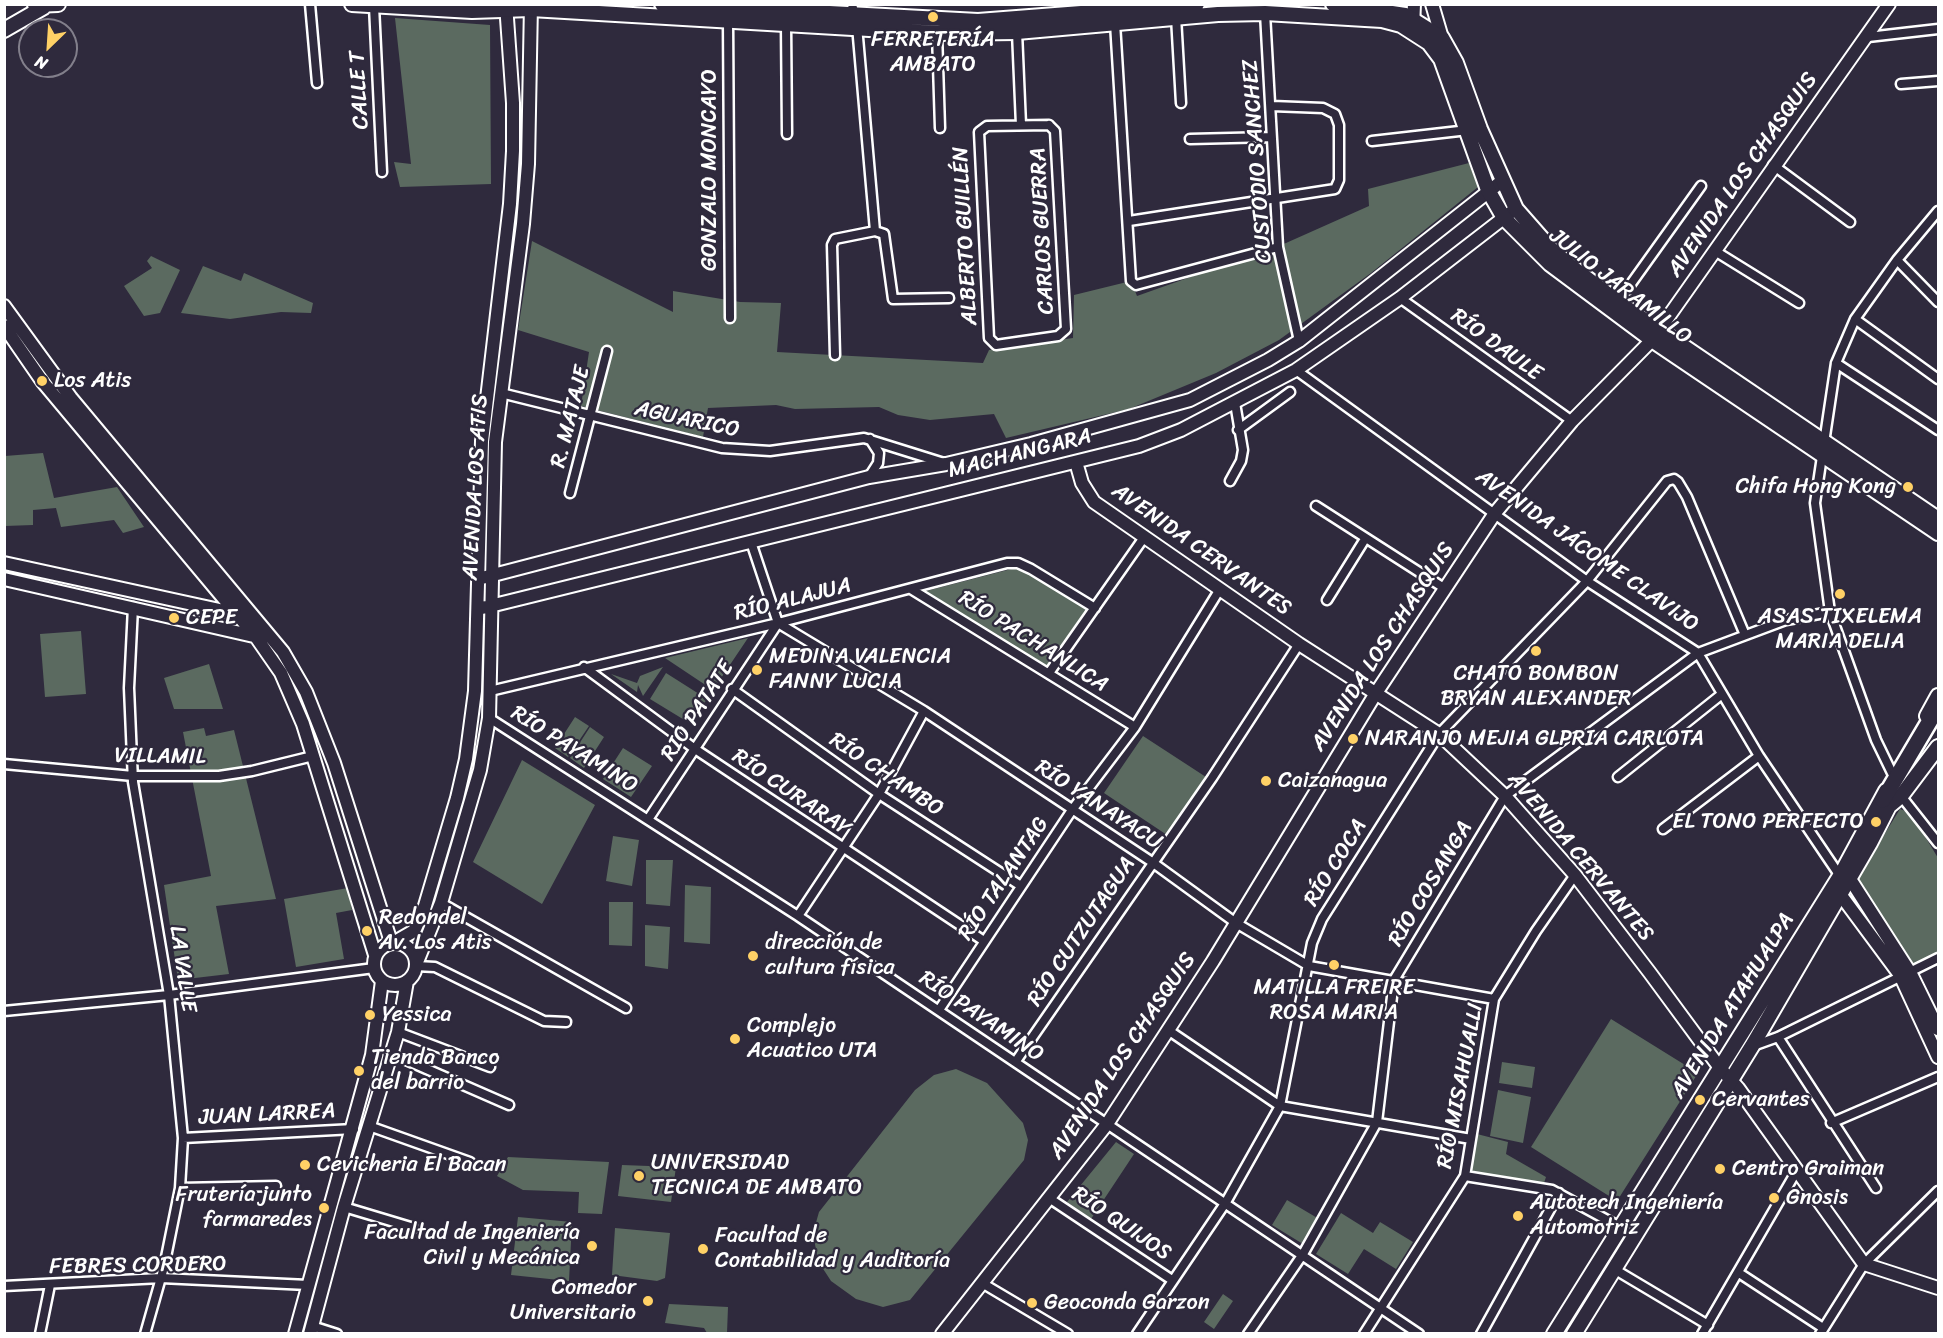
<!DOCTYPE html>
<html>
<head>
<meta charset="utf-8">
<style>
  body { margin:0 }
  #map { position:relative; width:1943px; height:1338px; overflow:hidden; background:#2f2a3d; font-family:Sriracha,sans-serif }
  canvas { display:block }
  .frame { position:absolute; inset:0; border:6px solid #fff; pointer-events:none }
  .north { position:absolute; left:18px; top:18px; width:60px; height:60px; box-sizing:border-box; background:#2f2a3d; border:2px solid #827f8b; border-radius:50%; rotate:205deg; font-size:16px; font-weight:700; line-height:24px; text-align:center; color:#fff }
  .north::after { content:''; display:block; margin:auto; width:21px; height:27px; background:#ffd166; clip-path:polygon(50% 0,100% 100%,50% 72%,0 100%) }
</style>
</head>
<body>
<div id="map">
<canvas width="1943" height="1338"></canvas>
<div class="frame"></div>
<div class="north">N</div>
</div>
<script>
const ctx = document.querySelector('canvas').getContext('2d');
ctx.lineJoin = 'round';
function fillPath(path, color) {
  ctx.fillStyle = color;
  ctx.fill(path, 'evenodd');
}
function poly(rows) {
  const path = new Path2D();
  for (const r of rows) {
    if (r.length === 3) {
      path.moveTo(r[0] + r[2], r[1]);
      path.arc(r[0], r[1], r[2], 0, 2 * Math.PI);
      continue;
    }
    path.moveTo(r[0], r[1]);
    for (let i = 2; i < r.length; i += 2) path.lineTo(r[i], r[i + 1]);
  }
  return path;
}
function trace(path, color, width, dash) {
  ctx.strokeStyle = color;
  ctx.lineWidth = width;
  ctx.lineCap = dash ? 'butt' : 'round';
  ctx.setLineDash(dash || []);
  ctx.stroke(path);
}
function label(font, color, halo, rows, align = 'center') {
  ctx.font = font + ' Sriracha,sans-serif';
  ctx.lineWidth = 4.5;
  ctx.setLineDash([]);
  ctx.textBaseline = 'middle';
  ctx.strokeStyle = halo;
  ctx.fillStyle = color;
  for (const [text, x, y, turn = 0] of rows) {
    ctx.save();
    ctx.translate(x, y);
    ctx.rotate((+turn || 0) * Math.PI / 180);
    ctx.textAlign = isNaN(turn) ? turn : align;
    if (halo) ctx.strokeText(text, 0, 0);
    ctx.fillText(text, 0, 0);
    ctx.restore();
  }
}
fillPath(poly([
  [395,18,490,25,491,184,400,187,394,162,411,164],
  [1469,163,1478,187,1371,273,1279,340,1216,373,1129,409,1006,438,994,414,930,420,898,415,879,407,795,409,776,405,708,408,703,437,581,406,589,352,518,330,532,241,673,312,673,291,740,302,781,303,777,352,983,363,989,350,1073,338,1074,295,1131,281,1137,296,1286,243,1369,206,1368,189],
  [151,256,180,270,160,313,144,316,124,286,152,268,147,261],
  [203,266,241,281,244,273,313,303,311,313,281,312,230,319,181,313],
  [43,453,54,498,117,487,144,527,123,533,114,520,61,527,56,508,33,510,33,525,5,526,5,456],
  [1019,567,1090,609,1049,669,926,591],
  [81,631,86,694,45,697,40,634],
  [748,638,713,690,665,658],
  [209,664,223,709,174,709,164,678],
  [663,667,643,696,638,685,637,692,611,674,637,683,640,676],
  [666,673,707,699,691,724,650,699],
  [575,717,589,726,568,757,555,748],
  [590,727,604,737,584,768,570,758],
  [204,728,206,736,234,730,276,899,216,906,229,974,178,980,164,885,211,876,183,732],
  [1143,736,1206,777,1167,835,1104,793],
  [623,748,652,766,631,797,603,779],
  [522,760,595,805,542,904,473,862],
  [1900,809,1911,813,1938,858,1938,954,1912,965,1856,880],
  [613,836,639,840,632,886,606,881],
  [646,860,673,860,670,906,646,904],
  [685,885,711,887,710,944,684,942],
  [348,888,352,910,336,913,344,959,296,967,284,899],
  [609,902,633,902,632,946,609,945],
  [645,925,670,927,668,969,645,966],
  [1611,1019,1698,1073,1617,1201,1531,1147],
  [1502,1062,1535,1067,1532,1088,1499,1083],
  [956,1069,987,1083,1023,1123,1028,1140,1024,1160,910,1300,883,1307,856,1299,831,1281,818,1261,813,1233,819,1212,915,1090,934,1075],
  [1498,1090,1531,1097,1523,1143,1490,1136],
  [1477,1134,1508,1142,1506,1154,1546,1177,1544,1183,1471,1171],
  [1116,1142,1134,1154,1091,1219,1067,1202],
  [508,1157,609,1162,602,1214,578,1213,579,1192,523,1190,497,1176],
  [622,1165,676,1167,671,1202,618,1196],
  [1287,1200,1319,1219,1303,1244,1272,1225],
  [1341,1213,1373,1233,1380,1222,1413,1242,1396,1269,1364,1249,1348,1274,1316,1254],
  [518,1217,572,1222,569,1281,511,1275],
  [615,1228,670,1233,665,1278,657,1281,612,1275],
  [1223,1294,1233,1301,1214,1329,1204,1322],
  [669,1304,728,1307,727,1333,707,1333,704,1328,665,1323]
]), '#5b6a60');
const street = poly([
  [310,4,317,83],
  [374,6,382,172],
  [1265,13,1278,247,1299,341],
  [1176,17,1181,103],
  [728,21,730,318],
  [1115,23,1131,281,1136,285,1278,247],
  [786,24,787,134],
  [1017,32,1021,125],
  [937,33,940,128],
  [1868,37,1938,29],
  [1901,84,1938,81],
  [1049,125,1055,131,1066,329,1058,336,996,345,989,338,979,132,987,126,1049,125],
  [1190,139,1271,137],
  [1372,141,1468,130],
  [1773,165,1850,222],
  [1129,221,1335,189,1339,180,1339,125,1335,114,1323,108,1272,106],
  [875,231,884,234,893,299,949,298],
  [1715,251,1799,303],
  [1897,260,1938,302],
  [1400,298,1572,421],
  [1618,302,1701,186],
  [1855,319,1938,379],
  [835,355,832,245,835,239,875,231,857,26,852,4],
  [1836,363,1938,430],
  [1296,370,1587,581,1698,653,1759,756,1840,876],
  [501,393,722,448,770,451,864,438,944,463],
  [1238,430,1290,392],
  [869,477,878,463,879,453,870,439],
  [1230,481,1241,461,1243,450,1235,403],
  [570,493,607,351],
  [1316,506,1444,588],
  [751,542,778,623,924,711,1152,862,1236,923,1309,966,1494,999],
  [911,589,1135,727],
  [1327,600,1365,539],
  [133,607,129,688,133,782,169,995,183,1138,180,1188,164,1267,145,1334],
  [584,667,695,749,984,941],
  [1049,673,1145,536],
  [732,689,879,794,1021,886],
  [490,691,778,623,1007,563,1018,563,1031,569,1095,608],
  [489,718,798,916,1419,1334],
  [4,764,133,776,219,776,252,771,313,756],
  [1892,773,1876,740,1830,612,1815,503,1836,363,1855,319,1897,260,1938,211],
  [1618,777,1722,694],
  [1901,796,1938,843],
  [649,818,778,623],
  [1663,829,1759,756],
  [441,903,626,1008],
  [798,916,879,794,924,711],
  [416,966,435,967,544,1021,566,1022],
  [939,1010,1072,810,1135,727,1220,589],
  [4,1011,169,995,374,968],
  [1168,1030,1280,1106,1471,1139],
  [398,1032,490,1067],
  [1778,1037,1876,1188],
  [1753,1046,1778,1037,1938,958],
  [389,1055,406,1060,509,1105],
  [1016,1061,1212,778,1299,644],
  [1831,1123,1938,1077],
  [369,1126,470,1162],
  [183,1138,354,1129],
  [1465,1176,1552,1190,1620,1227],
  [180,1188,276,1186],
  [1049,1198,1172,1280],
  [344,1207,414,1228],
  [1614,1269,1708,1325],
  [1739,1273,1823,1328],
  [982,1283,1068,1334],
  [4,1286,161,1278,308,1285],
  [312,1326,337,1334],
  [40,1334,50,1285],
  [1137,1334,1226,1202,1280,1106,1312,943,1322,919,1439,734,1587,581,1667,481,1674,479,1678,482,1687,497,1745,635],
  [1248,1334,1303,1254,1377,1122,1394,980,1505,796,1698,653,1786,620,1830,612],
  [1364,1334,1465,1176,1494,999,1536,931,1575,875],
  [1481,1334,1559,1193],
  [1702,1334,1796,1172],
  [1820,1334,1864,1264,1938,1191]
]);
const secondary = poly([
  [1432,4,1442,38,1438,43],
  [1413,27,1414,4],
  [4,306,71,398,283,652,306,692,334,763,391,942],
  [4,326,42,381,256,637,281,673,303,724,375,955],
  [1076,462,1082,483,1094,502,1299,644,1439,734,1505,796,1575,875,1650,973,1720,1068,1738,1088,1864,1264,1938,1288],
  [4,563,238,614],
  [4,579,258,637],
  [478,579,869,477,946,464,1031,444,1190,400,1268,360,1299,341,1502,181],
  [478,609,1139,446,1181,430,1296,370,1400,298,1510,213],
  [1850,879,1911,974,1938,1029],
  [1840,894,1900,975,1938,1057],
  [395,942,414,931,424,909,457,798,466,759,475,691,482,441,510,204,513,151,513,103,506,4],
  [395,964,21],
  [417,962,441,903,480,770,489,718,495,442,523,224,528,164,531,4],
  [295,1334,372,1055,382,981],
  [310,1334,344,1207,398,1032,407,981],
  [942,1334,1107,1124,1213,961,1376,693,1495,513,1572,421,1652,340,1889,4]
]);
const primary = poly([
  [352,4,472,11,531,9,937,33,1017,32,1218,14,1265,13,1382,20,1401,25,1429,43,1441,59,1488,190,1504,218,1550,264,1652,340,1938,533],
  [662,4,978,21,1197,4],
  [1333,4,1405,15,1442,38,1456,63,1480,129,1516,209,1552,250,1572,267,1618,302,1938,519],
  [35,5,58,4],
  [4,30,44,7],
  [1927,716,1938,696],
  [1554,1334,1840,876,1886,791],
  [1574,1334,1752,1046,1870,843,1889,806,1901,796,1938,747]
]);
const highway = poly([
  [1883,800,1938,707]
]);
trace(street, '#fff', 13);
trace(secondary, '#fff', 16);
trace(primary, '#fff', 18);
trace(highway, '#fff', 20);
trace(street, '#2f2a3d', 8);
trace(secondary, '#2f2a3d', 12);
trace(primary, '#2f2a3d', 14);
trace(highway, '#2f2a3d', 15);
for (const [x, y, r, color] of [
  [933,17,6,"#ffd166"],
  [42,381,6,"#ffd166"],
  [1908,487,6,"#ffd166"],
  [1840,594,6,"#ffd166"],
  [174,618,6,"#ffd166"],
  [1536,651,6,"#ffd166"],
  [757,670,6,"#ffd166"],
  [1353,739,6,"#ffd166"],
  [1266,781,6,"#ffd166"],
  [1876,822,6,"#ffd166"],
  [367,931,6,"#ffd166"],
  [753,956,6,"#ffd166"],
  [1334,965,6,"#ffd166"],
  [370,1015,6,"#ffd166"],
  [735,1039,6,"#ffd166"],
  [359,1071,6,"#ffd166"],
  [1700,1100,6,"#ffd166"],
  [305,1165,6,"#ffd166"],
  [1720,1169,6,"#ffd166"],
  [639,1176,6,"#ffd166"],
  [1774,1198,6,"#ffd166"],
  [324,1208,6,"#ffd166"],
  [1518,1216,6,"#ffd166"],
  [592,1246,6,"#ffd166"],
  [703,1249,6,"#ffd166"],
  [648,1301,6,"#ffd166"],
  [1032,1303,6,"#ffd166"]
]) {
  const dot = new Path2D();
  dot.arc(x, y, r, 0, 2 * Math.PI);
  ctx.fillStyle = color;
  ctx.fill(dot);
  trace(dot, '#2f2a3d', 2);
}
label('22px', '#fff', '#2f2a3d', [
  ["FERRETERÍA",933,40,"center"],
  ["AMBATO",933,65,"center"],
  ["Los Atis",54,381],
  ["Chifa Hong Kong",1896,487,"right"],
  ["ASAS TIXELEMA",1840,617,"center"],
  ["MARIA DELIA",1840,642,"center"],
  ["CEPE",186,618],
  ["MEDINA VALENCIA",769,657],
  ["FANNY LUCIA",769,682],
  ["CHATO BOMBON",1536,674,"center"],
  ["BRYAN ALEXANDER",1536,699,"center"],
  ["NARANJO MEJIA GLPRIA CARLOTA",1365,739],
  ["Caizanagua",1278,781],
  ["EL TONO PERFECTO",1864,822,"right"],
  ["Redondel",379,918],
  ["Av. Los Atis",379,943],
  ["dirección de",765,943],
  ["cultura física",765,968],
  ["MATILLA FREIRE",1334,988,"center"],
  ["ROSA MARIA",1334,1013,"center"],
  ["Yessica",382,1015],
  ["Complejo",747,1026],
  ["Acuatico UTA",747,1051],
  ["Tienda Banco",371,1058],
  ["del barrio",371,1083],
  ["Cervantes",1712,1100],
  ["UNIVERSIDAD",651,1163],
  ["TECNICA DE AMBATO",651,1188],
  ["Cevicheria El Bacan",317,1165],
  ["Centro Graiman",1732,1169],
  ["Frutería junto",312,1195,"right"],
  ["farmaredes",312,1220,"right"],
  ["Gnosis",1786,1198],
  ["Autotech Ingeniería",1530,1203],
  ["Automotriz",1530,1228],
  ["Facultad de Ingeniería",580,1233,"right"],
  ["Civil y Mecánica",580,1258,"right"],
  ["Facultad de",715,1236],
  ["Contabilidad y Auditoría",715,1261],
  ["Comedor",636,1288,"right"],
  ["Universitario",636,1313,"right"],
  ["Geoconda Garzon",1044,1303]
], 'left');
label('22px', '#fff', '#2f2a3d', [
  ["CALLE T",360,90,-93],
  ["CUSTODIO SANCHEZ",1258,161,-94],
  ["GONZALO MONCAYO",710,170,-90],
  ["AVENIDA LOS CHASQUIS",1743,175,-55],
  ["CARLOS GUERRA",1043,231,-93],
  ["ALBERTO GUILLÉN",966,236,-93],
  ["JULIO JARAMILLO",1620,287,38],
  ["RÍO DAULE",1496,345,36],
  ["R. MATAJE",571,417,-76],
  ["AGUARICO",687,420,12],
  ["MACHANGARA",1020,454,-14],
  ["AVENIDA LOS ATIS",476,487,-87],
  ["AVENIDA CERVANTES",1201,550,35],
  ["AVENIDA JÁCOME CLAVIJO",1587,551,35],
  ["RÍO ALAJUA",793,600,-14],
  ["RÍO PACHANLICA",1033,642,32],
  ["AVENIDA LOS CHASQUIS",1383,647,-57],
  ["RIO PATATE",698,711,-57],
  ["RÍO PAYAMINO",574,750,32],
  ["VILLAMIL",160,757,1],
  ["RÍO CHAMBO",886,775,34],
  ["RÍO CURARAY",791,793,34],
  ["RÍO YANAYACU",1098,805,33],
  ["AVENIDA CERVANTES",1580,857,50],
  ["RÍO COCA",1336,863,-58],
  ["RÍO TALANTAG",1004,879,-56],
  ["RÍO COSANGA",1431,884,-59],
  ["RÍO CUTZUTAGUA",1082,932,-56],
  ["LA VALLE",182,969,82],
  ["AVENIDA ATAHUALPA",1733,1006,-58],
  ["RÍO PAYAMINO",981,1017,34],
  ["AVENIDA LOS CHASQUIS",1123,1056,-56],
  ["RÍO MISAHUALLI",1461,1086,-79],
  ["JUAN LARREA",267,1115,-3],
  ["RÍO QUIJOS",1121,1224,34],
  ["FEBRES CORDERO",138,1266,-1]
]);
</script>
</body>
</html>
